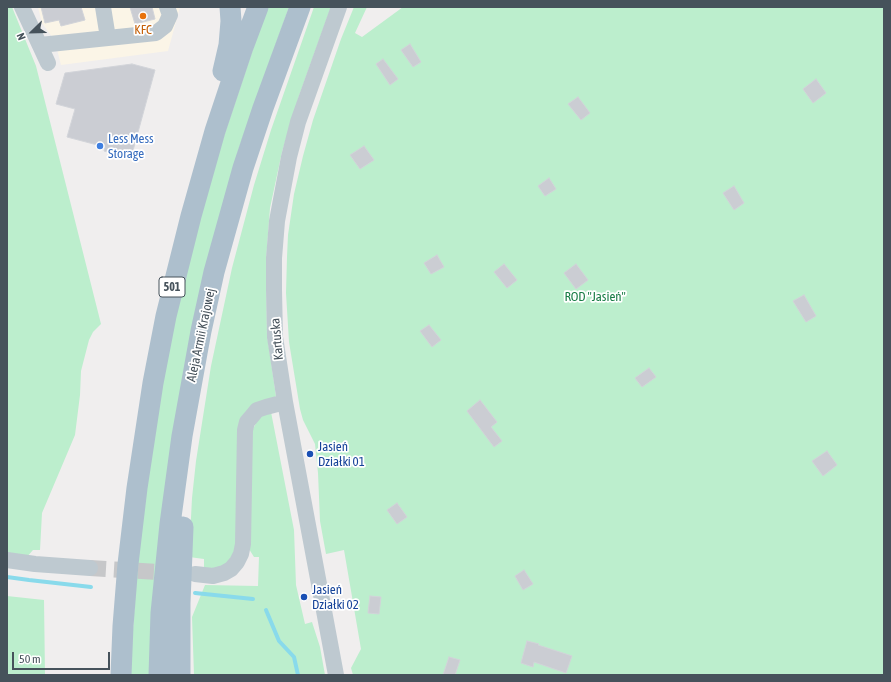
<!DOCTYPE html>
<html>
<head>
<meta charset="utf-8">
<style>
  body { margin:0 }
  #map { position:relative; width:891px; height:682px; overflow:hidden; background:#f0eeee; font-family:"Asap Condensed",sans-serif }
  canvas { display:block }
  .frame { position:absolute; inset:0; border:8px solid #46525b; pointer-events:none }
  .north { position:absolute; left:12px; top:12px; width:40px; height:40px; -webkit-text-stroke:3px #fff; paint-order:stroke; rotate:247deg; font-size:11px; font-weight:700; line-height:16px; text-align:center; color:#46525b }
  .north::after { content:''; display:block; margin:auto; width:14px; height:18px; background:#46525b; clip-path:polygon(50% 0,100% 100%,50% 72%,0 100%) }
  .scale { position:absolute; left:12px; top:652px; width:98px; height:18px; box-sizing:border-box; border:2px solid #46525b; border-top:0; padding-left:5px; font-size:12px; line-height:14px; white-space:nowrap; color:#46525b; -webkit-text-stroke:3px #fff; paint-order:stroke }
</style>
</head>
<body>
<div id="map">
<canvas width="891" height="682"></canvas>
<div class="frame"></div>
<div class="north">N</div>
<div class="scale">50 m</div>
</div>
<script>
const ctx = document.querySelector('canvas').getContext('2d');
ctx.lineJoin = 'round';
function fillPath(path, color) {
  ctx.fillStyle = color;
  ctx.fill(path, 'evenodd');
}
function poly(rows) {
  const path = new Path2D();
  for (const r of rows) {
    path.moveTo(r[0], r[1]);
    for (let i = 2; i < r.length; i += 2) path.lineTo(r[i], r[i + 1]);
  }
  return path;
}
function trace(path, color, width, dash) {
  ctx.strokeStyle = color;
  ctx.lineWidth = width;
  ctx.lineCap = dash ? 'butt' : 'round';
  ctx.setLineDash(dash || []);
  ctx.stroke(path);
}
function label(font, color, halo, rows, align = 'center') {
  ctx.font = font + ' "Asap Condensed",sans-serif';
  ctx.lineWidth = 3.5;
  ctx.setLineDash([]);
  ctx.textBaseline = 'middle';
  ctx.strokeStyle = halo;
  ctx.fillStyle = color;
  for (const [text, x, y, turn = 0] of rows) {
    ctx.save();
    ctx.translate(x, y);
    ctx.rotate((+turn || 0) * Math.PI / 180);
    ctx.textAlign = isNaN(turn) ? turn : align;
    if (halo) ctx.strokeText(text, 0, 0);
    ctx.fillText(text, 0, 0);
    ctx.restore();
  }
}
fillPath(poly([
  [38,7,180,7,168,51,61,65,55,41,42,23]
]), '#fbf5e7');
fillPath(poly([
  [7,7,12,7,36,66,101,324,93,332,89,340,81,371,80,395,75,435,42,513,40,550,33,550,26,558,7,555],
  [267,7,289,7,238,151,151,675,130,675,139,537,160,387,186,269,221,145],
  [314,7,331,7,299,96,282,152,270,208,266,261,267,335,276,396,247,413,239,546,233,558,219,569,204,570,204,559,189,557,192,498,196,461,211,366,232,268,254,185,271,130],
  [354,7,367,7,355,33,362,37,403,7,884,7,884,675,353,675,351,668,361,649,344,550,326,554,320,521,318,473,315,444,303,420,300,409,289,342,286,293,287,257,288,235,294,194,303,156,313,120,341,39],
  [271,412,294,530,296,585,305,624,312,622,320,647,325,675,194,675,192,617,205,585,258,586,259,557,254,557,249,549,252,431,259,417],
  [7,596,44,600,45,675,7,675]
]), '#bceecd');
trace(poly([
  [7,577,29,580,91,587],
  [195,593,253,599],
  [266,610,279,641,294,657,298,675]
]), '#89daeb', 4);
const building = poly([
  [41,7,81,7,85,20,61,26,59,20,45,23,41,7],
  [130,7,152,7,155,19,135,24,130,7],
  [410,44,421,62,413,67,401,50,410,44],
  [383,59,398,79,390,85,376,64,383,59],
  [132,64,155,70,131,158,104,151,105,147,67,137,75,109,56,104,65,73,132,64],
  [816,79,826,93,813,103,803,89,816,79],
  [578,97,590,113,581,120,568,104,578,97],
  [364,146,374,160,360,169,350,155,364,146],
  [549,178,556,189,545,196,538,186,549,178],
  [734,186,744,203,734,210,723,193,734,186],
  [437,255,444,267,431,274,424,263,437,255],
  [504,264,517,280,507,288,494,272,504,264],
  [576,264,588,280,576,289,564,273,576,264],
  [804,295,816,316,806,322,793,301,804,295],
  [429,325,441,340,432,347,420,331,429,325],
  [649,368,656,377,642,387,635,378,649,368],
  [480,400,497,422,491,427,502,441,494,447,467,411,480,400],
  [827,451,837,465,823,476,812,461,827,451],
  [397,503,407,517,397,524,387,510,397,503],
  [524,570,533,584,523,590,515,576,524,570],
  [370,596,381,597,379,614,368,613,370,596],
  [527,641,539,644,538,645,572,656,566,673,534,662,533,667,521,663,527,641],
  [449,657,460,660,455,675,443,675,449,657]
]);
fillPath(building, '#cbcdd3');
trace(building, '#d2d4d9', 1);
trace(poly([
  [90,568,175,573]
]), '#c6c7c9', 16, [16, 8]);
trace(poly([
  [22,7,48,63],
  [108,38,156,33,165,26,170,15,167,7],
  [40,45,108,38,103,7],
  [7,560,35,564,90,568],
  [195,574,213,576,224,573,231,569,237,562,241,554,243,544,245,430,247,422,253,415,257,410,266,407,285,402],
  [336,675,285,402,275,337,274,290,274,258,277,221,289,157,298,122,339,7]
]), '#bec9d0', 16);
trace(poly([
  [223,71,229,45,231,21,230,7],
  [121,675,123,626,128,564,137,488,153,383,166,316,191,216,215,131,243,47,258,7],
  [159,675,161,613,170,524,182,436,201,331,214,272,243,168,263,108,300,7],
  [180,675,180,603,183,527]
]), '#adbfcd', 21);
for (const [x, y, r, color] of [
  [143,16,4,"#e8710a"],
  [100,146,4,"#3f7fe0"],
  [310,454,4,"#1a4fb4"],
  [304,597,4,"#1a4fb4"]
]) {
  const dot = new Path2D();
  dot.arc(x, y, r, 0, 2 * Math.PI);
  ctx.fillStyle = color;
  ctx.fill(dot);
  trace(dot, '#fff', 1.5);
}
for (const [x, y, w] of [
  [172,287,26]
]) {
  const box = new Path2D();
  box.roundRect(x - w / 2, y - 10, w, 20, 3);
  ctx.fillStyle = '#fff';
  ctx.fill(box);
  trace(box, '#46525b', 1);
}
label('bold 12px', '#46525b', null, [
  ["501",172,287]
]);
label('13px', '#c56008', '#fff', [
  ["KFC",143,30]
]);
label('13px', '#366cbe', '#fff', [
  ["Less Mess",108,139],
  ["Storage",108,154]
], 'left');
label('13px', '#187c45', '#fff', [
  ["ROD \"Jasień\"",595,297]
]);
label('13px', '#46525b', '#fff', [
  ["Aleja Armii Krajowej",201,335,-78],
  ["Kartuska",277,339,-95]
]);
label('13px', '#164399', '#fff', [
  ["Jasień",318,447],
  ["Działki 01",318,462],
  ["Jasień",312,590],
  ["Działki 02",312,605]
], 'left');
</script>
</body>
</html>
